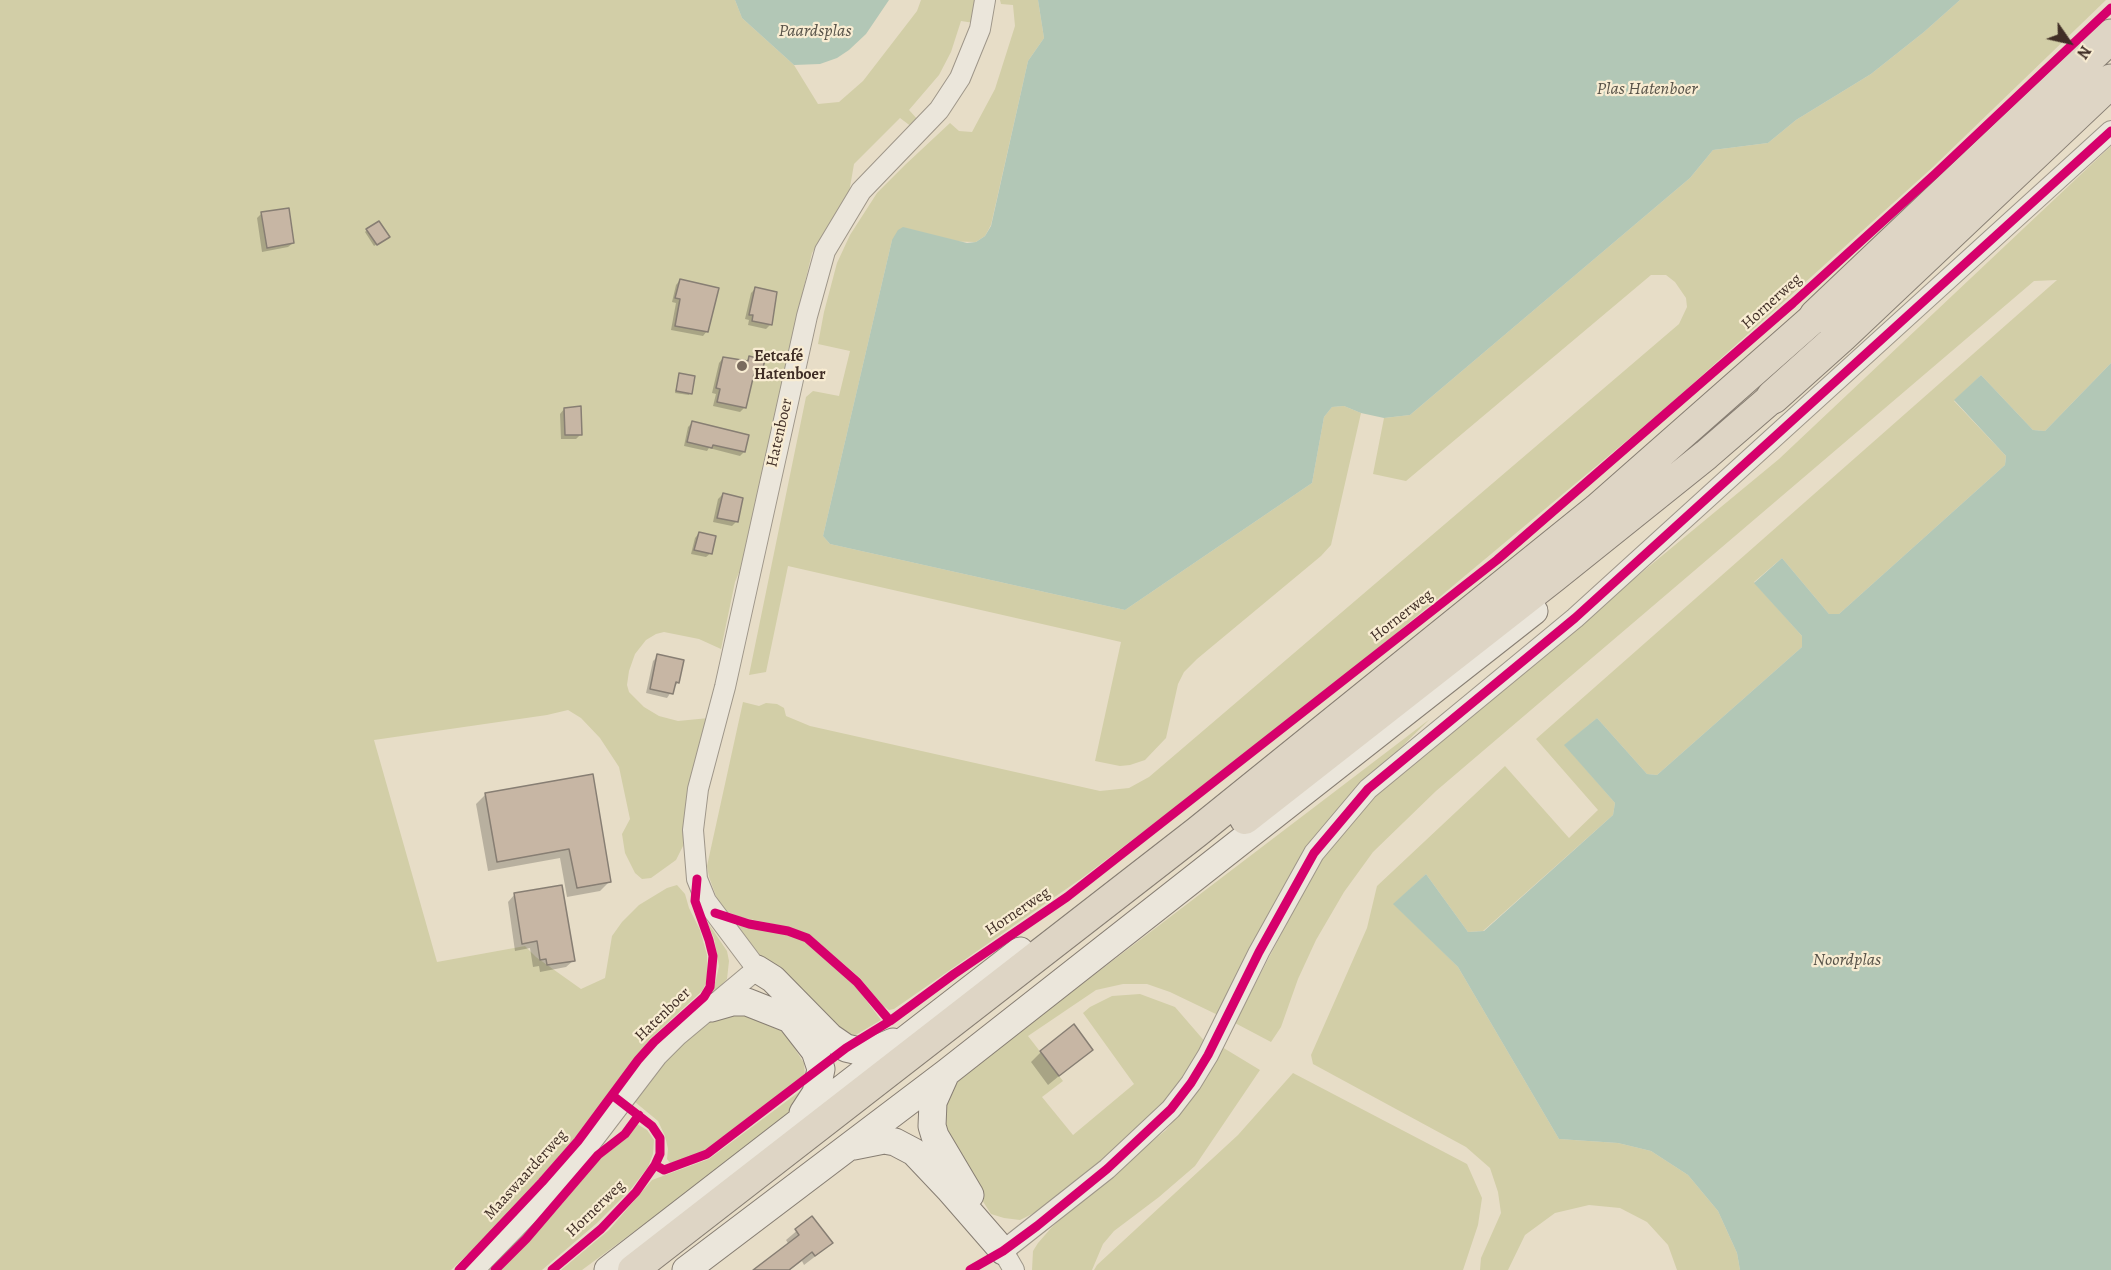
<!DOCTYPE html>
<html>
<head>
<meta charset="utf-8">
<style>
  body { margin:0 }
  #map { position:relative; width:2111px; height:1270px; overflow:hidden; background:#e7ddc7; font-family:Alegreya,serif }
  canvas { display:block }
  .north { position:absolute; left:2039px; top:12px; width:60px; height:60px; -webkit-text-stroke:4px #f8ecd2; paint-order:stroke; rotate:124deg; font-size:16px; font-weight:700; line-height:24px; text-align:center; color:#402e26 }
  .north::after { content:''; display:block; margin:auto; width:21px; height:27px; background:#402e26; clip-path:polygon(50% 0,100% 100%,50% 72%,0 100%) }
</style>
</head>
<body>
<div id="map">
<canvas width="2111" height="1270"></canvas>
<div class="north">N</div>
</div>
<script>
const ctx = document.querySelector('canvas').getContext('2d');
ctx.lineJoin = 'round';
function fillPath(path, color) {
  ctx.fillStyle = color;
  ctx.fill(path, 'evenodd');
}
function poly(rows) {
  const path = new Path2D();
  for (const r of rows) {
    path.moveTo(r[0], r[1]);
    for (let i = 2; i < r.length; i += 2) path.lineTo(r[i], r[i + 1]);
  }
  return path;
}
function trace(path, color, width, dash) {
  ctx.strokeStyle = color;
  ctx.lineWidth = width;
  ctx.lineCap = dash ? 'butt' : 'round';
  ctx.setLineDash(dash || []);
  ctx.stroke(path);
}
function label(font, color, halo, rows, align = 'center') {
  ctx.font = font + ' Alegreya,serif';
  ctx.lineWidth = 4.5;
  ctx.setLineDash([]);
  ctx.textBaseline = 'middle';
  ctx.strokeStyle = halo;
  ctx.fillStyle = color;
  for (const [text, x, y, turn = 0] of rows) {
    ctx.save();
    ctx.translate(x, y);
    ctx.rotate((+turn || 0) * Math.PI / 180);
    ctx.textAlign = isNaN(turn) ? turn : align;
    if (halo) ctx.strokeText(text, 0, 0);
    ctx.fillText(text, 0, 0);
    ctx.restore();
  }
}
fillPath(poly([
  [0,0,735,0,742,18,794,65,818,104,839,102,863,81,917,11,921,0,976,0,974,23,961,21,951,52,939,75,909,110,919,121,912,127,900,118,854,164,849,193,812,253,791,341,775,432,740,570,735,582,721,649,699,639,664,632,656,634,646,640,635,654,629,671,627,685,629,692,644,707,659,716,678,721,709,718,689,792,684,820,683,846,676,860,651,878,642,879,635,873,625,853,622,834,630,819,619,767,600,738,581,718,568,710,547,715,374,740,437,962,525,946,536,957,581,989,605,978,612,936,622,922,639,905,667,888,677,885,685,894,689,908,700,930,707,955,707,981,702,991,650,1039,573,1141,495,1228,451,1270,0,1270],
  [1000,0,1038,0,1044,38,1028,61,991,225,985,236,976,242,892,240,823,536,830,544,1125,610,1312,483,1324,417,1332,407,1344,406,1361,413,1331,545,1321,556,1197,659,1184,672,1178,684,1166,738,1145,760,1130,765,1120,766,1095,761,1121,642,788,566,766,672,749,675,806,397,813,391,839,396,850,351,818,344,824,312,837,263,850,235,877,193,906,164,950,123,959,131,972,132,995,89,1015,26,1013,5,1001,4],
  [1960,0,2106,0,1933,167,1667,407,1387,641,1242,757,1082,878,894,1009,889,1010,882,1005,860,978,809,934,788,927,740,917,728,912,719,904,709,877,707,866,743,702,759,706,766,703,777,704,784,708,786,716,810,726,1100,791,1129,788,1149,777,1679,324,1687,307,1686,298,1675,282,1666,275,1651,275,1406,481,1373,474,1384,418,1410,415,1690,178,1713,150,1768,143,1796,120,1871,74,1924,32],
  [2111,146,2111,363,2045,431,2033,430,1981,375,1954,401,2006,456,2005,465,1839,614,1829,614,1782,558,1754,582,1802,636,1802,647,1657,775,1647,774,1597,718,1565,745,1615,803,1613,815,1483,931,1468,932,1426,874,1394,904,1458,967,1559,1139,1618,1143,1651,1151,1688,1175,1718,1211,1737,1253,1740,1270,1677,1270,1668,1245,1647,1222,1620,1208,1589,1205,1555,1213,1525,1235,1508,1270,1480,1270,1481,1258,1501,1213,1498,1192,1490,1168,1466,1147,1313,1064,1311,1055,1367,928,1377,886,1505,766,1569,838,1598,810,1536,739,2057,280,2034,281,1436,791,1404,822,1373,852,1344,892,1316,940,1298,979,1281,1027,1271,1042,1235,1023,1302,894,1325,853,1358,813,1386,784,1779,459],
  [1430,719,1380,768,1220,1016,1170,992,1147,984,1123,984,1096,990,1028,1036,1063,1081,1042,1097,1073,1135,1134,1084,1083,1013,1090,1007,1112,996,1140,994,1175,1007,1207,1044,1165,1104,1088,1176,1042,1209,1020,1220,1004,1218,991,1214,975,1189,944,1135,945,1099,960,1077],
  [706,920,727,951,729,961,727,979,708,1000,716,980,719,966,714,938],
  [730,921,747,927,790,934,805,941,830,960,854,984,881,1020,854,1036,840,1034,786,984],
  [735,1008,779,1024,804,1063,805,1077,705,1151,679,1162,670,1163,667,1159,668,1149,665,1136,658,1121,635,1102,675,1050,709,1019],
  [1222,1047,1260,1070,1195,1166,1159,1197,1114,1231,1103,1244,1092,1270,1032,1270,1033,1251,1038,1243,1052,1227,1087,1195,1166,1130,1189,1102],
  [1293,1073,1467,1164,1482,1198,1478,1225,1463,1270,1094,1270,1097,1265,1238,1135],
  [807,1086,793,1110,708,1177,582,1270,561,1270,609,1230,652,1180,709,1159],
  [637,1124,647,1130,654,1140,653,1154,648,1167,631,1189,597,1223,542,1270,498,1270,557,1210,598,1160,627,1138]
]), '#d2cea7');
fillPath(poly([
  [735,0,889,0,866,34,849,50,837,58,820,64,794,65,742,18],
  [1038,0,1960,0,1924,32,1871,74,1796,120,1768,143,1713,150,1690,178,1410,415,1384,418,1361,413,1344,406,1332,407,1324,417,1312,483,1125,610,830,544,823,536,892,240,898,230,903,227,967,243,976,242,985,236,991,226,1028,61,1044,38],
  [2111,363,2111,1270,1740,1270,1737,1253,1718,1211,1688,1175,1651,1151,1618,1143,1559,1139,1458,967,1393,904,1426,874,1468,932,1484,931,1613,815,1615,803,1564,745,1597,718,1647,774,1657,775,1802,647,1802,636,1754,583,1782,558,1829,614,1839,614,2005,465,2006,456,1954,400,1981,375,2033,430,2045,431]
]), '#b2c7b6');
fillPath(poly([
  [262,213,293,243,288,247,262,252,257,218],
  [367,230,386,238,374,246,365,232],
  [680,280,707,331,703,336,671,330,676,303,672,302,676,285],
  [755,289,770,325,766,329,748,325,749,320,745,319,751,293],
  [723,358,745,362,749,358,760,375,755,379,752,378,745,407,740,412,713,406,716,394,712,393,719,363],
  [679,375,690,393,689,395,675,393],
  [564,409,581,434,576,439,561,439,560,414],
  [692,423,744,452,740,456,709,448,707,451,684,446,688,427],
  [723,494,736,522,732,526,713,522,718,499],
  [699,533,711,553,706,557,691,554,695,538],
  [658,656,678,682,667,698,646,693,653,661],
  [591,776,610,881,600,891,567,897,560,858,488,871,476,804,486,794],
  [515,894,574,960,566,967,540,972,539,966,533,967,530,948,515,951,508,902],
  [1091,1050,1048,1085,1031,1062,1041,1052],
  [812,1218,831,1243,821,1252,804,1265,802,1261,790,1270,756,1270,789,1245,786,1240]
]), '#0003');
const building = poly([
  [289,208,294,243,267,248,261,212,289,208],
  [379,221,390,237,377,245,366,229,379,221],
  [680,279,719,288,708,332,675,326,680,299,675,298,680,279],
  [755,287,777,292,772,325,752,321,753,315,749,315,755,287],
  [749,356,765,360,761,375,754,374,746,408,717,402,720,389,716,388,723,357,748,361,749,356],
  [679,373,695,376,692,394,676,391,679,373],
  [581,406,582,435,565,435,564,408,581,406],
  [692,421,749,435,745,452,713,445,712,448,687,442,692,421],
  [723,493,743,498,738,522,717,518,723,493],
  [699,532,716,536,712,554,694,550,699,532],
  [657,654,684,660,679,683,676,682,673,694,650,689,657,654],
  [593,774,611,882,577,888,569,849,497,862,485,793,593,774],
  [562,885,575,961,547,965,546,959,540,960,537,941,522,944,514,893,562,885],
  [1074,1024,1093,1050,1059,1076,1040,1051,1074,1024],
  [812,1216,833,1243,815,1256,812,1252,789,1270,753,1270,799,1235,795,1229,812,1216]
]);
fillPath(building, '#c7b6a4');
trace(building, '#877e73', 1.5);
const street = poly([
  [474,1270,546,1196,583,1153,657,1056,678,1035,757,969,706,901,697,879,693,830,698,789,725,687,807,316,825,251,861,191,939,110,960,78,980,29,985,0],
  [1014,1270,1003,1251,1107,1169,1171,1109,1191,1083,1208,1055,1259,952,1314,853,1368,789,1575,618,2111,131]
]);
const secondary = poly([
  [757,969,773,979,830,1037,846,1048,859,1051,874,1050,893,1042],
  [711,1008,732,1002,747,1002,790,1019],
  [784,1011,815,1051,821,1069,816,1093,803,1113],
  [946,1073,933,1102,932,1126,935,1136,970,1195],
  [854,1146,884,1140,895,1142,914,1152,949,1189,1003,1251],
  [608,1270,1020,951],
  [686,1270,946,1073,1534,611]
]);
const primary = poly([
  [1245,819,1554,577,1706,455,1773,397],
  [633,1270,1197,832,1597,509,1816,316]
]);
const highway = poly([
  [1816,316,2111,36],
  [1773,397,1841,336,2111,81]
]);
trace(street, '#9e9689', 22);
trace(secondary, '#877e73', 29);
trace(primary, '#877e73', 32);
trace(highway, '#877e73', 35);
trace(street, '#ebe6db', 20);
trace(secondary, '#ebe6db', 27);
trace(primary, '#ded5c5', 30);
trace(highway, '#ded5c5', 33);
trace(poly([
  [715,913,749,924,788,931,807,938,857,982,890,1021],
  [655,1165,664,1170,707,1154,846,1048,890,1021,954,974,1067,897,1497,560,1793,303,1935,174,2111,8],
  [459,1270,542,1182,578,1141,638,1060,654,1042,704,997,710,987,713,956,709,940,695,901,697,879],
  [495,1270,526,1239,598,1155,625,1134,639,1115],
  [552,1270,601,1229,636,1192,655,1165,660,1154,660,1138,652,1126,612,1095],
  [970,1270,1003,1251,1037,1226,1107,1169,1171,1109,1191,1083,1208,1055,1259,952,1314,853,1368,789,1575,618,2111,131]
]), '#d6006c', 9);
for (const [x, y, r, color] of [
  [742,366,6,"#7a6b5e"]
]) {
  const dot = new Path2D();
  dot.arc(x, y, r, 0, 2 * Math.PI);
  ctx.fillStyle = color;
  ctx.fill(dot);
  trace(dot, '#f8ecd2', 2);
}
label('16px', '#402e26', '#f8ecd2', [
  ["Hornerweg",1772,302,-42],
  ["Hatenboer",780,433,-77],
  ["Hornerweg",1402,616,-38],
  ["Hornerweg",1018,912,-34],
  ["Hatenboer",663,1015,-44],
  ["Maaswaarderweg",526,1175,-48],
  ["Hornerweg",596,1209,-44]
]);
label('bold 16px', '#402e26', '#f8ecd2', [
  ["Eetcafé",754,357],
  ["Hatenboer",754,375]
], 'left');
label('italic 18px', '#575248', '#f8ecd2', [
  ["Paardsplas",815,32],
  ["Plas Hatenboer",1647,90],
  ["Noordplas",1847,961]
]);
</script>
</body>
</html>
